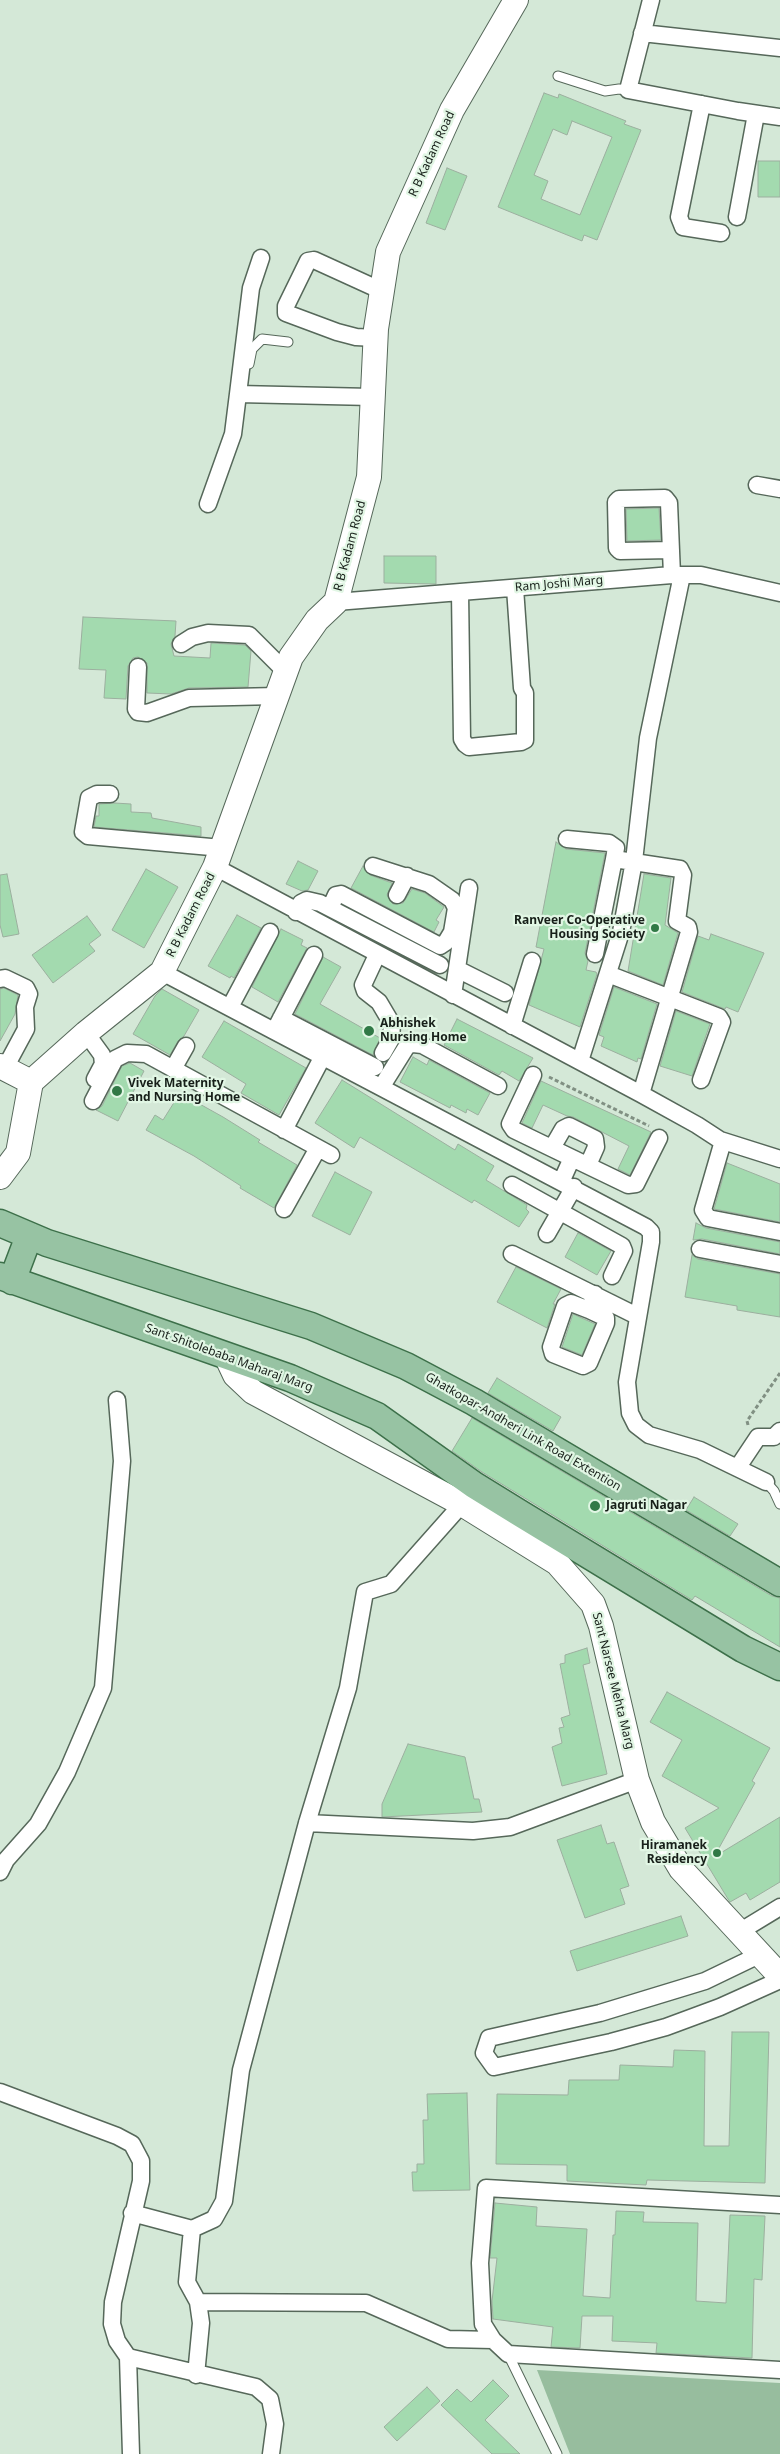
<!DOCTYPE html>
<html>
<head>
<meta charset="utf-8">
<style>
  body { margin:0 }
  canvas { display:block; background:#d4e8d7 }
</style>
</head>
<body>
<canvas width="780" height="2454"></canvas>
<script>
const ctx = document.querySelector('canvas').getContext('2d');
ctx.lineJoin = 'round';
function fillPath(path, color) {
  ctx.fillStyle = color;
  ctx.fill(path, 'evenodd');
}
function poly(rows) {
  const path = new Path2D();
  for (const r of rows) {
    path.moveTo(r[0], r[1]);
    for (let i = 2; i < r.length; i += 2) path.lineTo(r[i], r[i + 1]);
  }
  return path;
}
function trace(path, color, width, dash) {
  ctx.strokeStyle = color;
  ctx.lineWidth = width;
  ctx.lineCap = dash ? 'butt' : 'round';
  ctx.setLineDash(dash || []);
  ctx.stroke(path);
}
function label(font, color, halo, rows, align = 'center') {
  ctx.font = font + ' "Noto Sans",sans-serif';
  ctx.lineWidth = 4.5;
  ctx.setLineDash([]);
  ctx.textBaseline = 'middle';
  ctx.strokeStyle = halo;
  ctx.fillStyle = color;
  for (const [text, x, y, turn = 0] of rows) {
    ctx.save();
    ctx.translate(x, y);
    ctx.rotate((+turn || 0) * Math.PI / 180);
    ctx.textAlign = isNaN(turn) ? turn : align;
    if (halo) ctx.strokeText(text, 0, 0);
    ctx.fillText(text, 0, 0);
    ctx.restore();
  }
}
fillPath(poly([
  [537,2370,780,2383,780,2454,570,2454]
]), '#97bd9e');
const building = poly([
  [544,93,558,98,559,94,626,121,624,124,641,130,597,240,584,235,582,241,498,207,544,93],
  [572,121,612,137,580,215,541,199,548,181,534,175,553,129,567,135,572,121],
  [758,161,780,161,780,197,758,197,758,161],
  [447,168,467,176,445,230,426,223,447,168],
  [659,508,661,540,627,541,626,509,659,508],
  [384,556,436,556,436,584,384,583,384,556],
  [83,617,176,621,175,636,171,644,174,656,210,658,211,643,245,645,251,651,248,687,189,688,171,694,147,693,147,663,138,657,133,658,128,666,126,699,104,698,106,670,79,669,83,617],
  [115,803,131,804,131,812,151,813,152,818,201,827,201,836,94,827,96,816,99,816,99,804,115,803],
  [556,842,566,849,605,853,585,953,588,961,586,970,596,972,597,974,580,1027,529,1005,544,949,536,947,556,842],
  [298,861,318,871,308,890,302,891,286,884,298,861],
  [363,866,370,875,392,883,387,895,393,904,403,903,412,889,425,893,444,907,436,920,439,922,434,932,351,888,363,866],
  [146,869,178,887,144,948,112,930,146,869],
  [7,874,19,934,3,937,0,925,0,875,7,874],
  [644,874,671,878,665,925,678,933,663,985,628,971,644,874],
  [237,915,261,928,234,978,231,976,230,978,208,966,237,915],
  [87,916,101,935,89,944,95,951,53,983,32,955,87,916],
  [281,929,303,940,301,945,307,948,278,1002,252,987,281,929],
  [711,934,764,953,738,1012,726,1007,725,1009,682,992,698,936,709,940,711,934],
  [323,957,341,967,320,1004,380,1038,373,1055,295,1014,323,957],
  [614,987,657,1004,641,1059,638,1058,637,1062,601,1046,604,1037,599,1035,614,987],
  [4,988,18,995,15,1014,0,1041,0,989,4,988],
  [162,989,199,1010,184,1036,178,1041,170,1055,133,1034,155,996,162,989],
  [676,1011,710,1024,692,1076,660,1066,676,1011],
  [457,1019,533,1058,519,1081,502,1071,499,1075,444,1045,457,1019],
  [224,1021,306,1068,279,1115,241,1093,246,1084,202,1057,224,1021],
  [413,1057,427,1065,429,1060,490,1093,478,1115,467,1109,466,1113,451,1105,450,1108,400,1082,413,1057],
  [130,1063,144,1071,118,1121,96,1110,102,1106,122,1066,130,1063],
  [342,1080,455,1150,458,1144,494,1166,486,1180,527,1205,526,1209,529,1212,519,1227,474,1200,472,1203,360,1137,354,1148,315,1123,342,1080],
  [541,1081,651,1132,630,1175,618,1169,629,1146,573,1117,567,1116,543,1105,532,1128,522,1123,541,1081],
  [180,1093,223,1117,260,1140,258,1142,297,1165,274,1208,240,1188,241,1186,194,1156,146,1130,155,1115,163,1120,180,1093],
  [727,1163,780,1184,780,1222,714,1209,727,1163],
  [335,1172,372,1192,350,1235,312,1216,335,1172],
  [696,1223,706,1228,780,1242,780,1254,702,1239,693,1240,696,1223],
  [578,1233,611,1251,597,1275,565,1257,578,1233],
  [692,1255,698,1259,780,1274,780,1317,737,1310,737,1306,685,1297,692,1255],
  [516,1267,561,1289,553,1304,555,1304,547,1328,497,1302,516,1267],
  [573,1314,595,1324,582,1355,562,1347,573,1314],
  [497,1378,561,1417,553,1431,488,1393,497,1378],
  [472,1418,772,1596,780,1598,780,1647,695,1596,692,1600,482,1472,452,1451,472,1418],
  [694,1497,738,1524,730,1536,686,1510,694,1497],
  [587,1648,590,1663,583,1665,607,1774,562,1786,552,1747,562,1743,559,1728,564,1727,561,1718,570,1715,560,1664,565,1663,565,1655,587,1648],
  [667,1692,770,1748,752,1781,755,1783,714,1857,780,1817,780,1882,750,1900,746,1893,730,1902,728,1899,685,1828,719,1808,662,1776,682,1740,650,1722,667,1692],
  [408,1744,465,1757,474,1799,479,1799,482,1812,382,1817,382,1804,408,1744],
  [601,1825,607,1844,614,1842,629,1886,620,1889,625,1904,585,1918,557,1840,601,1825],
  [681,1916,688,1936,577,1971,570,1951,681,1916],
  [732,2032,769,2032,765,2183,647,2180,646,2185,567,2181,567,2165,496,2164,497,2094,568,2095,569,2080,619,2080,620,2065,673,2067,674,2050,705,2051,704,2146,729,2146,732,2032],
  [467,2093,470,2190,413,2191,412,2172,417,2172,417,2164,424,2164,423,2120,428,2120,427,2094,467,2093],
  [495,2203,537,2207,536,2226,587,2229,583,2296,610,2298,613,2235,615,2235,616,2211,644,2212,643,2222,698,2223,696,2301,726,2303,730,2215,765,2216,762,2280,754,2279,752,2358,656,2353,657,2343,612,2341,613,2316,582,2316,580,2348,551,2347,553,2327,493,2319,492,2301,497,2258,490,2258,495,2203],
  [493,2380,509,2396,485,2420,520,2454,492,2454,441,2405,457,2389,471,2402,493,2380],
  [427,2387,440,2401,397,2441,384,2427,427,2387]
]);
fillPath(building, '#a3daaf');
trace(building, '#9caf9f', 1);
const lane = poly([
  [558,76,605,91,619,89,628,90],
  [249,364,252,349,262,339,288,342],
  [766,1482,774,1491,780,1504],
  [508,2354,557,2454]
]);
const street = poly([
  [651,0,628,90,738,111,780,117],
  [642,33,780,48],
  [702,104,679,217,683,227,721,233],
  [737,217,756,114],
  [261,258,251,288,238,394,372,397],
  [375,338,356,337,337,332,286,313,286,306,308,261,314,260,382,291],
  [757,485,780,489],
  [208,504,233,434,238,394],
  [671,550,620,551,617,548,616,502,619,499,665,498,669,503,672,575],
  [460,592,462,739,465,744,469,747,521,742,525,740,525,693,522,688,515,588],
  [336,602,672,575,701,575,780,593],
  [181,644,192,637,208,633,249,635,286,672],
  [138,667,136,709,138,712,147,713,189,698,277,696],
  [110,794,97,794,89,798,83,832,88,836,222,848],
  [567,839,609,843,616,848,614,859,680,869,683,875,677,921,688,927,689,932,641,1094],
  [215,867,641,1094,697,1125,720,1140,780,1159],
  [397,895,407,876],
  [330,908,336,895,341,894,440,946,446,942,452,932,456,908,452,900,429,884,373,866],
  [296,912,301,903,307,900,320,903,440,965],
  [595,954,614,859],
  [377,955,363,985,365,991,379,1002,392,1024,391,1039,383,1053],
  [457,969,505,993],
  [162,972,646,1227,651,1232,651,1242,627,1382,630,1413,636,1425,649,1435,700,1450,766,1482],
  [608,974,719,1017,722,1022,701,1080],
  [0,979,5,978,26,988,29,994,25,1007,26,1029,5,1068],
  [453,995,469,888],
  [230,1007,270,932],
  [281,1018,375,1067],
  [277,1026,314,955],
  [512,1026,532,961],
  [86,1033,102,1055,103,1064,95,1079],
  [580,1061,621,932,634,861,648,738,682,575],
  [173,1069,186,1046],
  [533,1075,510,1124,514,1130,572,1158,562,1180],
  [382,1086,407,1046,413,1044,422,1045,498,1086],
  [93,1101,115,1059,127,1053,146,1054,331,1155],
  [284,1130,323,1056],
  [723,1141,703,1210,708,1218,780,1232],
  [552,1148,563,1129,569,1126,595,1139,596,1147,588,1165],
  [572,1158,628,1185,636,1184,659,1138],
  [512,1185,622,1246,624,1251,612,1276],
  [284,1209,318,1148],
  [547,1234,574,1187],
  [700,1249,780,1264],
  [512,1254,637,1316],
  [589,1310,606,1318,606,1323,589,1363,583,1366,553,1354,551,1347,565,1306,571,1303,589,1310,595,1294],
  [738,1467,758,1437,774,1437,780,1431],
  [307,1823,473,1831,510,1827,637,1780],
  [0,1872,6,1860,38,1824,67,1772,103,1688,122,1461,117,1400],
  [739,1932,780,1907],
  [759,1955,705,1981,600,2013,489,2038,484,2053,494,2067,611,2042,666,2027,720,2007,780,1980],
  [0,2092,117,2136,132,2144,141,2161,141,2181,113,2302,112,2324,117,2341,128,2357,131,2454],
  [780,2205,486,2188,480,2263,483,2324,493,2340,508,2354,780,2370],
  [132,2213,192,2229,214,2219,224,2201,241,2070,307,1823,348,1688,365,1592,391,1584,462,1504],
  [192,2229,187,2282,198,2302,201,2323,196,2375],
  [198,2302,366,2303,448,2339,493,2340],
  [128,2357,256,2387,270,2399,275,2424,271,2454]
]);
const secondary = poly([
  [0,1066,31,1082],
  [31,1082,86,1033,162,972,215,867,291,657,317,620,336,602,369,477,376,329,388,252,452,110,516,0],
  [0,1177,18,1153,31,1082],
  [227,1358,235,1375,253,1392,462,1504,557,1563,593,1604,601,1626,637,1780,653,1822,681,1869,780,1976]
]);
const primary = poly([
  [0,1223,47,1243,311,1326,406,1366,474,1402,780,1583],
  [0,1276,290,1378,377,1416,474,1485,521,1514,743,1649,780,1667],
  [12,1281,29,1236]
]);
trace(lane, '#56685a', 11);
trace(street, '#56685a', 19);
trace(secondary, '#56685a', 26);
trace(primary, '#3d704a', 29);
trace(poly([
  [549,1077,649,1126],
  [748,1425,747,1421,780,1373]
]), '#819083', 3, [4, 2.5]);
trace(lane, '#fff', 9);
trace(street, '#fff', 16);
trace(secondary, '#fff', 24);
trace(primary, '#97c3a3', 26);
for (const [x, y, r, color] of [
  [655,928,5,"#317946"],
  [369,1031,6,"#317946"],
  [117,1091,6,"#317946"],
  [595,1506,6,"#317946"],
  [717,1853,5,"#317946"]
]) {
  const dot = new Path2D();
  dot.arc(x, y, r, 0, 2 * Math.PI);
  ctx.fillStyle = color;
  ctx.fill(dot);
  trace(dot, '#e1f6e4', 2);
}
label('12px', '#171f19', '#e1f6e4', [
  ["R B Kadam Road",432,154,-65],
  ["R B Kadam Road",350,546,-75],
  ["Ram Joshi Marg",559,584,-5],
  ["R B Kadam Road",191,915,-63],
  ["Sant Shitolebaba Maharaj Marg",229,1358,20],
  ["Ghatkopar-Andheri Link Road Extention",523,1432,30],
  ["Sant Narsee Mehta Marg",613,1681,76]
]);
label('bold 12px', '#171f19', '#e1f6e4', [
  ["Ranveer Co-Operative",645,921,"right"],
  ["Housing Society",645,935,"right"],
  ["Abhishek",380,1024],
  ["Nursing Home",380,1038],
  ["Vivek Maternity",128,1084],
  ["and Nursing Home",128,1098],
  ["Jagruti Nagar",606,1506],
  ["Hiramanek",707,1846,"right"],
  ["Residency",707,1860,"right"]
], 'left');
</script>
</body>
</html>
